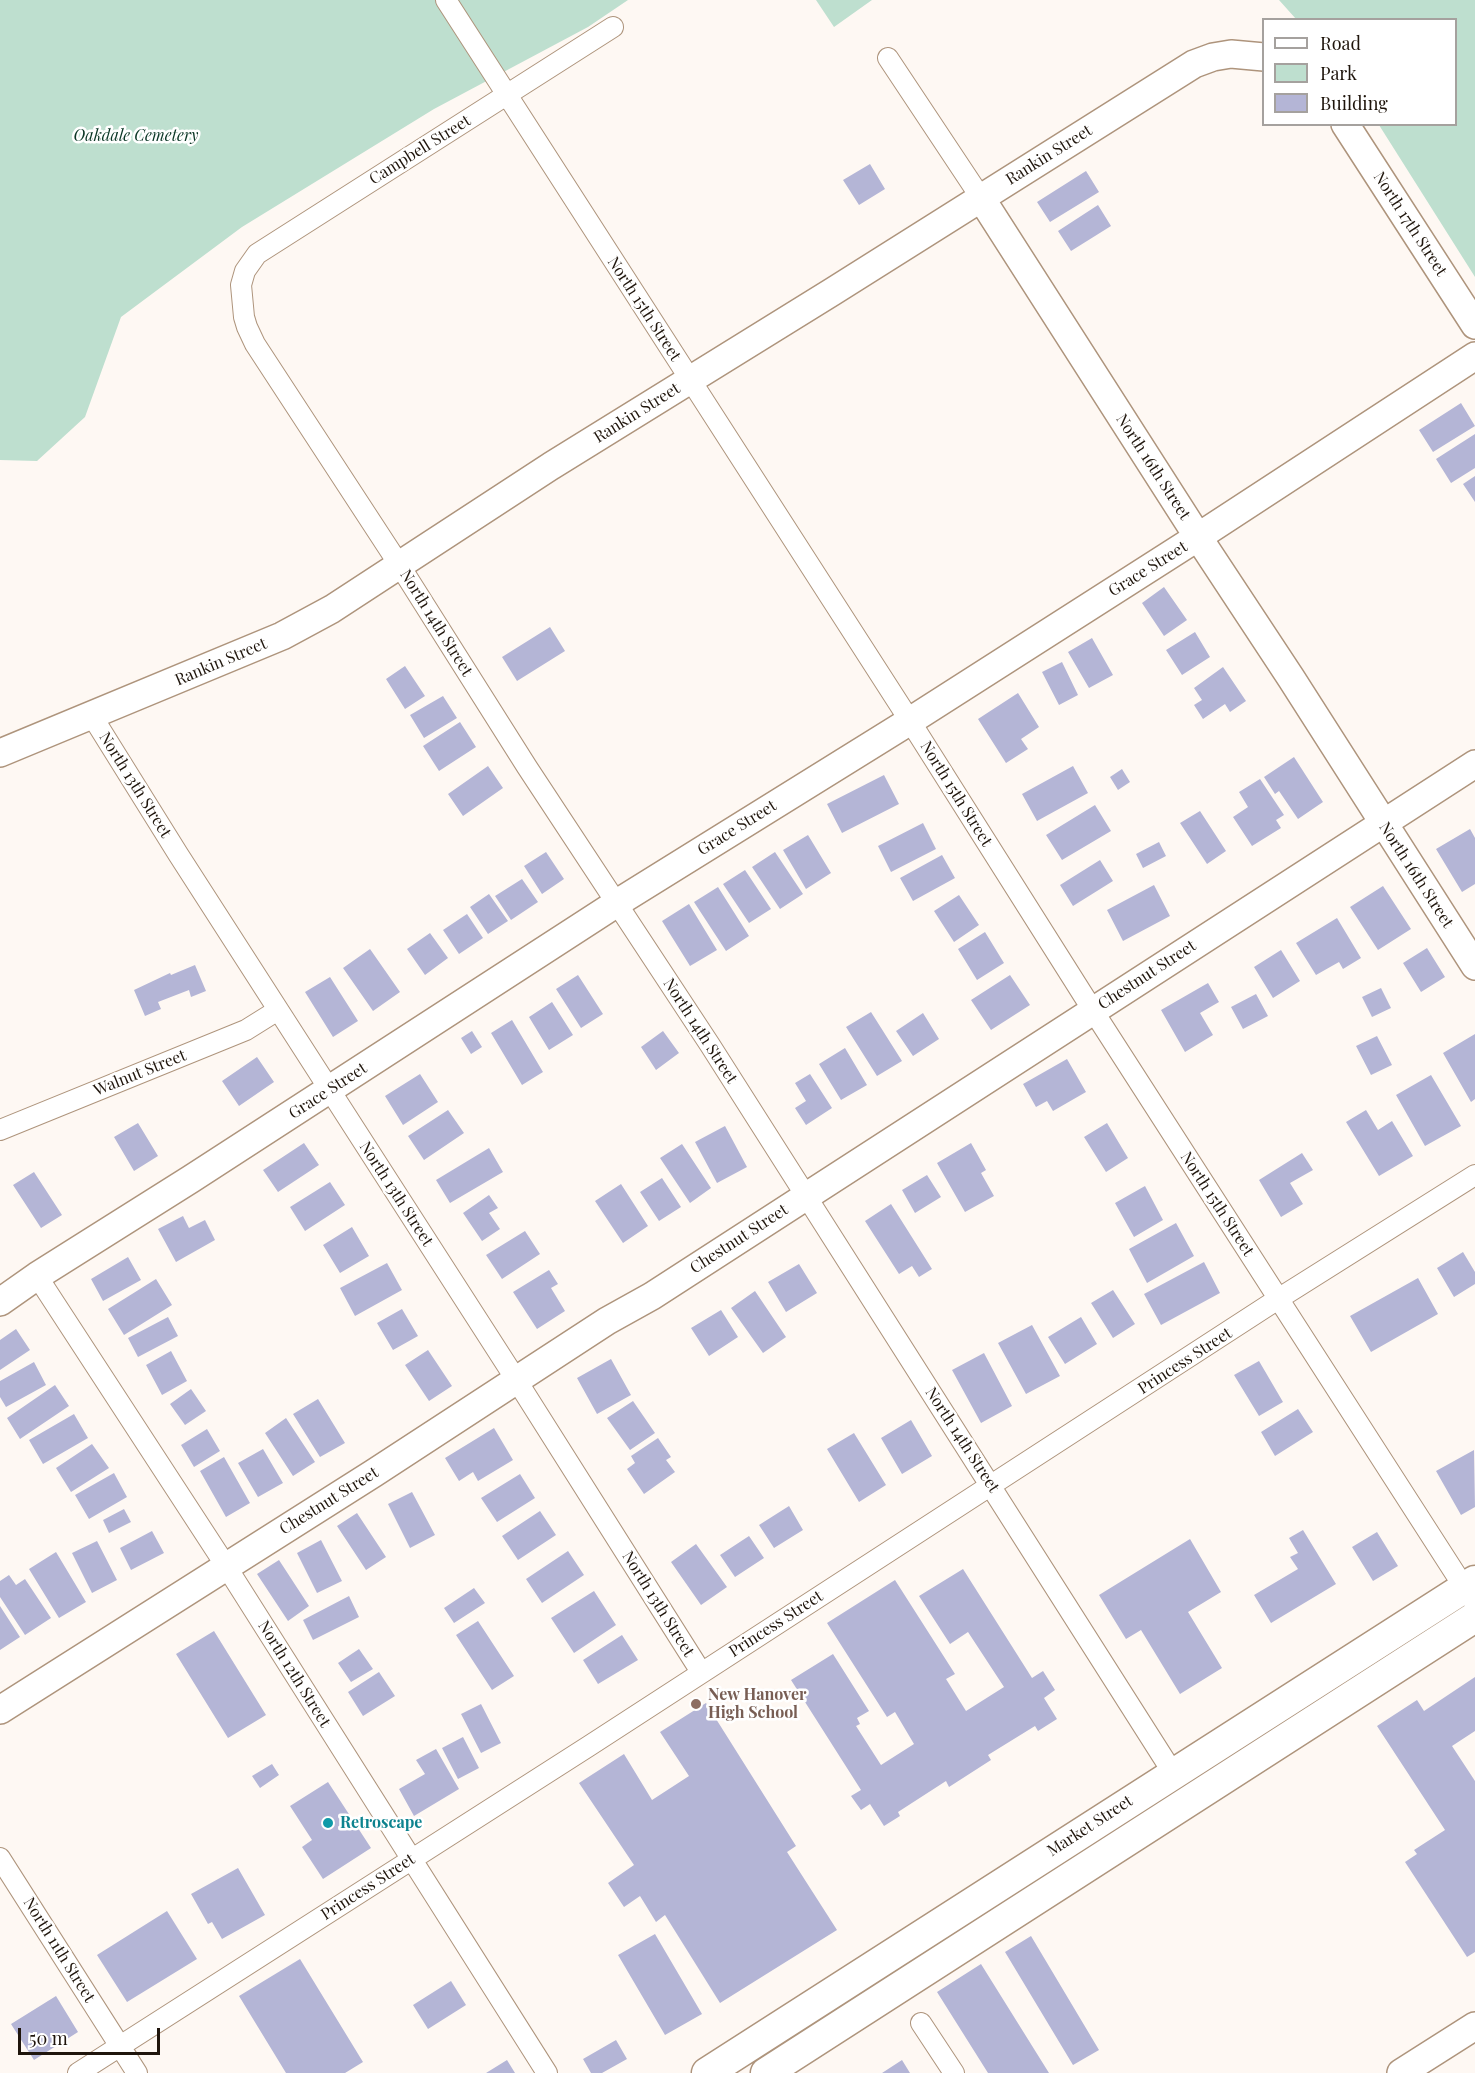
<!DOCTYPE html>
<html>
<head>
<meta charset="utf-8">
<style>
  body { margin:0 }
  #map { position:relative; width:1475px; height:2073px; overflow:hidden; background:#fef8f3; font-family:"Playfair Display",serif }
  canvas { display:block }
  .legend { position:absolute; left:1262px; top:18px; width:195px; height:108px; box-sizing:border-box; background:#fff; border:2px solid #a5a19e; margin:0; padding:8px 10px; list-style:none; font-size:18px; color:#1f150c }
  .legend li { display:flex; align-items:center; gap:12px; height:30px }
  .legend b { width:30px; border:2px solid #a5a19e }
  .scale { position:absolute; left:18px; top:2028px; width:142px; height:27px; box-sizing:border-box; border:3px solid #1f150c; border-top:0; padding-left:8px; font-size:18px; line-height:21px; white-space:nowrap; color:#1f150c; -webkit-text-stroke:4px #fff; paint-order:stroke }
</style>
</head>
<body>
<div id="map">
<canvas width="1475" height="2073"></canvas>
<ul class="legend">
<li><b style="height:8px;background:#fff"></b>Road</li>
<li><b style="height:16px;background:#bedfcf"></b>Park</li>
<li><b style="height:16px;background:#b4b5d6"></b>Building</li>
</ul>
<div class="scale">50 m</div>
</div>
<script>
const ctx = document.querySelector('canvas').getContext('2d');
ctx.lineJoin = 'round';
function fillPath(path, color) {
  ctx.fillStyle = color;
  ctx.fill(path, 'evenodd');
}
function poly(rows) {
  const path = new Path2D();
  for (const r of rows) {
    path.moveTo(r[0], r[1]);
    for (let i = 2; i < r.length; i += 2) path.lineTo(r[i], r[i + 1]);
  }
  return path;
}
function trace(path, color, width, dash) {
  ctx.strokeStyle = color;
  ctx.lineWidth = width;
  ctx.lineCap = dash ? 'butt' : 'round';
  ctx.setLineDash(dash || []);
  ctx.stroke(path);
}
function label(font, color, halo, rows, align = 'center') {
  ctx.font = font + ' "Playfair Display",serif';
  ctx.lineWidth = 5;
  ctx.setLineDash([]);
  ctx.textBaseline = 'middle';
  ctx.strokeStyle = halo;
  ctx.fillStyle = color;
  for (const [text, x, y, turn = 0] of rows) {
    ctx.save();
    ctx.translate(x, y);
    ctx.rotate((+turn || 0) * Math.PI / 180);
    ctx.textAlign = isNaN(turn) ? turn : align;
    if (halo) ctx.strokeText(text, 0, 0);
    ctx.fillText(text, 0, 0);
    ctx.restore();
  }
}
fillPath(poly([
  [0,0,628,0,588,27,434,109,242,227,121,317,85,417,37,461,0,460],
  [816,0,872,0,834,27],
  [1279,0,1475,0,1475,277,1379,125,1456,124,1456,20,1296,19]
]), '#bedfcf');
fillPath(poly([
  [870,164,885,189,859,205,843,180],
  [1086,171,1099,192,1050,222,1037,202],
  [1098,205,1111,226,1071,251,1058,231],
  [1461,403,1475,426,1433,452,1419,430],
  [1475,434,1475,468,1451,483,1436,459],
  [1475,476,1475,502,1463,484],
  [1164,587,1187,620,1164,636,1142,603],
  [550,627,565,651,517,681,502,657],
  [1195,632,1210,657,1182,675,1166,650],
  [1092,638,1113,675,1089,688,1068,652],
  [1062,662,1078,695,1059,705,1042,672],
  [405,666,425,696,405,709,386,679],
  [1223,667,1246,701,1230,712,1225,704,1203,719,1194,705,1202,700,1194,688],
  [1018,693,1039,727,1021,739,1028,749,1006,763,978,719],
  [443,696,457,718,424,738,410,715],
  [460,722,476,747,439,771,423,746],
  [1294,757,1323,802,1298,819,1279,791,1275,794,1264,777],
  [488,766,503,788,463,816,448,794],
  [1073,766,1088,793,1037,821,1022,794],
  [1122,769,1130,782,1118,790,1110,777],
  [884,775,899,804,842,833,827,804],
  [1260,779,1284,815,1276,820,1281,828,1252,846,1233,817,1248,807,1239,792],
  [1095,805,1111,831,1062,860,1046,835],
  [1200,811,1226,851,1207,864,1180,823],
  [923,823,936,849,891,872,878,846],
  [1470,829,1475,838,1475,884,1462,892,1436,849],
  [808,835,831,873,806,889,783,850],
  [1159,842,1166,856,1143,868,1136,854],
  [546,852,564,879,542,894,524,866],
  [775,852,803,894,780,909,752,867],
  [942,855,955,878,913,901,900,878],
  [1100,860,1113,881,1073,906,1060,885],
  [745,870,771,909,749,923,723,884],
  [522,879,538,902,511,920,495,896],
  [1154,885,1170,916,1123,941,1107,910],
  [1383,886,1411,929,1378,950,1350,907],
  [718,887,749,936,726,951,694,902],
  [489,894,508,921,488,934,470,907],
  [959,895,979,925,954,942,934,911],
  [689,904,717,950,690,966,662,921],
  [467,914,483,938,459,954,443,930],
  [1337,918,1361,958,1343,969,1339,962,1316,975,1296,943],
  [985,932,1004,963,977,980,958,949],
  [430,933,448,958,425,975,407,949],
  [1427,948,1445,977,1421,992,1403,963],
  [370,949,400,992,373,1011,343,968],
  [1281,950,1300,981,1273,998,1254,967],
  [195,965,206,991,191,997,189,990,158,1002,161,1009,145,1016,134,990,170,973,171,975],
  [578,975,603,1014,581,1028,556,989],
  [1010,975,1030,1005,991,1030,971,1000],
  [330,977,358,1021,333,1037,305,992],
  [1208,983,1219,1002,1200,1013,1213,1035,1185,1052,1161,1010],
  [1381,988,1391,1008,1372,1017,1362,997],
  [1256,994,1268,1016,1243,1029,1231,1007],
  [552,1002,573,1035,549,1050,529,1017],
  [871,1012,902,1061,877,1076,846,1027],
  [923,1013,939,1039,913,1056,896,1031],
  [512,1020,543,1072,522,1085,491,1033],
  [472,1031,482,1047,471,1054,461,1038],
  [663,1031,679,1053,656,1070,641,1047],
  [1475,1034,1475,1099,1471,1102,1443,1053],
  [1377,1036,1392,1065,1371,1075,1356,1046],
  [845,1048,867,1085,841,1100,819,1064],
  [257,1057,274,1082,239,1106,222,1081],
  [1067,1059,1086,1092,1053,1111,1047,1101,1036,1107,1023,1084],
  [420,1074,438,1102,403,1125,385,1096],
  [810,1074,832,1108,806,1125,795,1108,806,1101,795,1083],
  [1431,1075,1461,1126,1425,1146,1396,1095],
  [448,1110,464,1133,424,1160,408,1136],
  [1366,1110,1378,1130,1392,1121,1413,1156,1379,1176,1346,1122],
  [138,1123,158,1156,134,1171,114,1137],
  [1107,1123,1128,1158,1106,1172,1084,1137],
  [725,1126,747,1167,717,1183,695,1142],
  [304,1143,319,1165,278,1192,263,1170],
  [971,1143,986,1170,981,1173,994,1196,965,1212,937,1163],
  [682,1144,711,1188,690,1203,660,1158],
  [489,1148,503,1172,450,1203,436,1180],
  [1302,1153,1313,1170,1290,1183,1303,1204,1281,1217,1259,1180],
  [34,1172,62,1215,41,1228,13,1185],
  [927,1175,941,1197,915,1213,902,1190],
  [662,1178,681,1207,659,1221,640,1192],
  [330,1182,345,1205,305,1231,290,1207],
  [621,1184,648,1226,623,1243,595,1201],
  [1145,1186,1163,1220,1134,1237,1115,1203],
  [489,1195,498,1208,489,1213,500,1229,482,1241,463,1213],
  [891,1204,932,1269,919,1277,912,1266,899,1274,865,1221],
  [183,1216,189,1228,205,1220,215,1240,176,1262,158,1229],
  [1176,1223,1194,1256,1147,1283,1129,1249],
  [352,1227,369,1256,340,1273,323,1245],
  [525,1231,540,1254,502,1279,486,1255],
  [1463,1252,1475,1272,1475,1284,1454,1297,1437,1268],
  [128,1257,141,1280,103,1301,91,1279],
  [1204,1262,1220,1293,1161,1325,1144,1294],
  [387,1263,402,1290,355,1316,340,1288],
  [799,1264,817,1293,786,1312,768,1282],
  [549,1270,558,1284,551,1288,565,1311,537,1329,513,1292],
  [1418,1278,1438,1314,1371,1352,1350,1316],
  [156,1279,172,1305,124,1335,108,1309],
  [1113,1290,1135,1324,1113,1338,1091,1303],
  [755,1291,786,1337,763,1353,731,1308],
  [402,1309,418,1336,393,1350,377,1323],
  [721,1310,738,1337,709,1356,691,1328],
  [168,1317,178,1336,138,1357,128,1338],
  [1081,1317,1097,1344,1065,1364,1048,1337],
  [1032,1325,1060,1376,1026,1394,998,1343],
  [16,1329,30,1350,0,1370,0,1340],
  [428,1350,452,1386,429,1401,405,1365],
  [171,1351,187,1381,162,1395,146,1365],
  [984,1353,1012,1406,981,1423,952,1370],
  [611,1359,631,1395,597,1414,577,1378],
  [1259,1361,1283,1402,1259,1416,1234,1375],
  [34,1362,46,1385,6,1407,0,1397,0,1381],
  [55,1385,69,1406,20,1439,7,1418],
  [191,1389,206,1411,185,1425,170,1404],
  [318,1399,345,1443,320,1457,293,1414],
  [633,1401,655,1433,630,1450,607,1418],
  [1298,1409,1313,1432,1275,1456,1261,1432],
  [74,1414,88,1438,43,1464,29,1440],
  [286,1418,315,1462,293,1476,265,1433],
  [911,1420,932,1456,902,1474,881,1438],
  [494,1428,513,1460,478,1481,473,1472,459,1481,445,1458],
  [207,1429,220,1451,194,1467,181,1445],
  [854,1433,886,1485,859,1502,827,1449],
  [658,1438,671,1457,666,1460,675,1472,644,1494,627,1469,635,1463,631,1456],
  [92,1444,109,1468,71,1492,56,1468],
  [263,1449,283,1483,258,1497,238,1463],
  [1474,1450,1475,1507,1461,1515,1436,1471],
  [224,1457,250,1503,226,1517,200,1471],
  [114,1473,127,1497,89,1519,75,1495],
  [520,1474,535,1498,497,1522,481,1498],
  [412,1492,435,1535,410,1548,388,1504],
  [789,1506,803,1530,774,1548,759,1525],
  [124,1509,131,1522,109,1533,103,1520],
  [540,1511,556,1535,518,1560,502,1536],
  [357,1513,386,1557,366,1570,337,1526],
  [1303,1530,1336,1584,1271,1623,1254,1595,1298,1569,1290,1557,1298,1553,1289,1538],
  [152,1531,164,1553,131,1570,120,1548],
  [1377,1532,1398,1566,1373,1581,1352,1547],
  [749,1536,764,1558,735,1577,720,1555],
  [1190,1539,1221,1592,1188,1612,1222,1668,1180,1694,1141,1630,1126,1639,1099,1595],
  [321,1540,342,1581,317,1593,297,1553],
  [97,1541,117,1580,92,1593,72,1553],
  [696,1544,727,1587,701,1605,671,1562],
  [568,1551,584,1575,542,1603,526,1579],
  [56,1552,86,1602,59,1618,29,1569],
  [279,1560,309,1606,288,1621,257,1574],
  [963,1569,1032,1678,1043,1671,1055,1690,1044,1698,1057,1719,1038,1731,1035,1726,988,1755,991,1760,949,1787,946,1781,898,1812,900,1816,884,1826,870,1804,861,1810,851,1796,861,1790,791,1680,833,1654,869,1711,857,1718,860,1724,856,1726,881,1765,914,1744,895,1712,887,1717,827,1623,895,1580,955,1674,946,1679,966,1711,1004,1687,968,1632,950,1644,919,1596],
  [9,1575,16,1585,25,1579,51,1618,25,1635,0,1597,0,1581],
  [474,1588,485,1603,454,1623,444,1608],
  [594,1591,616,1625,574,1653,551,1618],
  [349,1596,359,1617,313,1640,303,1620],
  [0,1606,20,1637,0,1650],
  [478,1621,514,1676,492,1690,456,1635],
  [214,1631,266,1715,228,1738,176,1654],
  [622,1635,638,1660,598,1684,583,1660],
  [359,1649,373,1669,351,1682,338,1663],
  [379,1672,395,1696,363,1716,348,1692],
  [1475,1677,1475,1731,1452,1746,1475,1781,1475,1952,1467,1957,1405,1862,1417,1854,1414,1850,1445,1830,1377,1726,1417,1700,1424,1711],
  [706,1703,796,1846,787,1852,837,1930,720,2003,665,1915,656,1922,640,1896,624,1907,608,1883,634,1865,579,1783,624,1754,652,1800,689,1776,660,1732],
  [481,1704,501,1743,481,1753,461,1714],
  [463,1737,479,1768,458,1779,442,1748],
  [436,1749,459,1789,414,1816,399,1789,425,1774,416,1760],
  [272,1764,279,1775,260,1788,252,1776],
  [328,1782,371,1848,323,1879,302,1847,312,1840,290,1806],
  [238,1868,265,1915,222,1939,212,1922,208,1924,191,1894],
  [167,1911,197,1959,127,2002,97,1955],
  [655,1934,702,2014,665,2035,618,1955],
  [1031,1936,1099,2050,1073,2065,1005,1952],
  [300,1959,363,2062,345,2073,286,2073,239,1996],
  [981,1964,1049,2073,988,2073,937,1992],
  [451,1981,466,2005,428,2029,413,2005],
  [56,1996,78,2032,34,2060,11,2024],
  [616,2040,627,2059,602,2073,591,2073,583,2059],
  [507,2060,515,2073,486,2073],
  [902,2060,910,2073,882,2073]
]), '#b4b5d6');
const street = poly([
  [446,0,910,721,1092,1009,1471,1598],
  [613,27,257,254,245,271,241,285,244,317,247,327,255,344,400,566,527,767,710,1045,1173,1773],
  [888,58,981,198],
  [92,716,178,854,517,1381,701,1672],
  [0,1130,246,1030,278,1010],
  [37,1276,226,1566,547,2073],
  [0,1858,137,2073],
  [921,2023,954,2073],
  [78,2073,589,1746,1278,1299,1475,1175]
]);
const secondary = poly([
  [1345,124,1475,325],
  [981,198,1198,537,1291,678,1475,966],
  [0,753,282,636,332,609,551,466,832,292,1194,64,1213,57,1231,54,1264,57],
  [0,1302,37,1276,191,1179,617,903,910,721,1198,537,1475,356],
  [0,1710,374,1473,607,1321,652,1296,1475,764],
  [1401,2073,1475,2026]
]);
const primary = poly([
  [707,2073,1475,1581],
  [766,2073,1475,1617]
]);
trace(street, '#ae947c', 22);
trace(secondary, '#ae947c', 30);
trace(primary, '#ae947c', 33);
trace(street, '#fff', 20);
trace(secondary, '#fff', 27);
trace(primary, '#fff', 30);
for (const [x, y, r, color] of [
  [696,1704,6,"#8d6e63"],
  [328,1823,6,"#0f9aa8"]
]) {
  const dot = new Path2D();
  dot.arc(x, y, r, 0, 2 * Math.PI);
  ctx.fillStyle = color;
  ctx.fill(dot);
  trace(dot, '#fff', 2);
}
label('italic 16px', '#0a3625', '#fff', [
  ["Oakdale Cemetery",136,136]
]);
label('16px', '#1f150c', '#fff', [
  ["Campbell Street",420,150,-32],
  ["Rankin Street",1049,155,-32],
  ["North 17th Street",1410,224,57],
  ["North 15th Street",644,309,57],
  ["Rankin Street",637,413,-32],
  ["North 16th Street",1153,467,57],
  ["Grace Street",1148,569,-32],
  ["North 14th Street",436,623,58],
  ["Rankin Street",221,662,-23],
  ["North 13th Street",135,785,58],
  ["North 15th Street",956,794,58],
  ["Grace Street",737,828,-32],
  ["North 16th Street",1416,875,57],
  ["Chestnut Street",1147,975,-33],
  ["North 14th Street",700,1031,57],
  ["Walnut Street",140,1073,-22],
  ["Grace Street",328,1091,-33],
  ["North 13th Street",396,1194,57],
  ["North 15th Street",1217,1204,57],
  ["Chestnut Street",739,1239,-33],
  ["Princess Street",1185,1361,-33],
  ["North 14th Street",962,1440,57],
  ["Chestnut Street",329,1501,-32],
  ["North 13th Street",658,1604,58],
  ["Princess Street",776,1624,-33],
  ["North 12th Street",294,1674,58],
  ["Market Street",1090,1826,-33],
  ["Princess Street",368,1887,-33],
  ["North 11th Street",59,1950,58]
]);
label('bold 16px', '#785e54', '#fff', [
  ["New Hanover",708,1695],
  ["High School",708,1713]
], 'left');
label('bold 16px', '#0d838f', '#fff', [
  ["Retroscape",340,1823]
], 'left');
</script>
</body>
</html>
